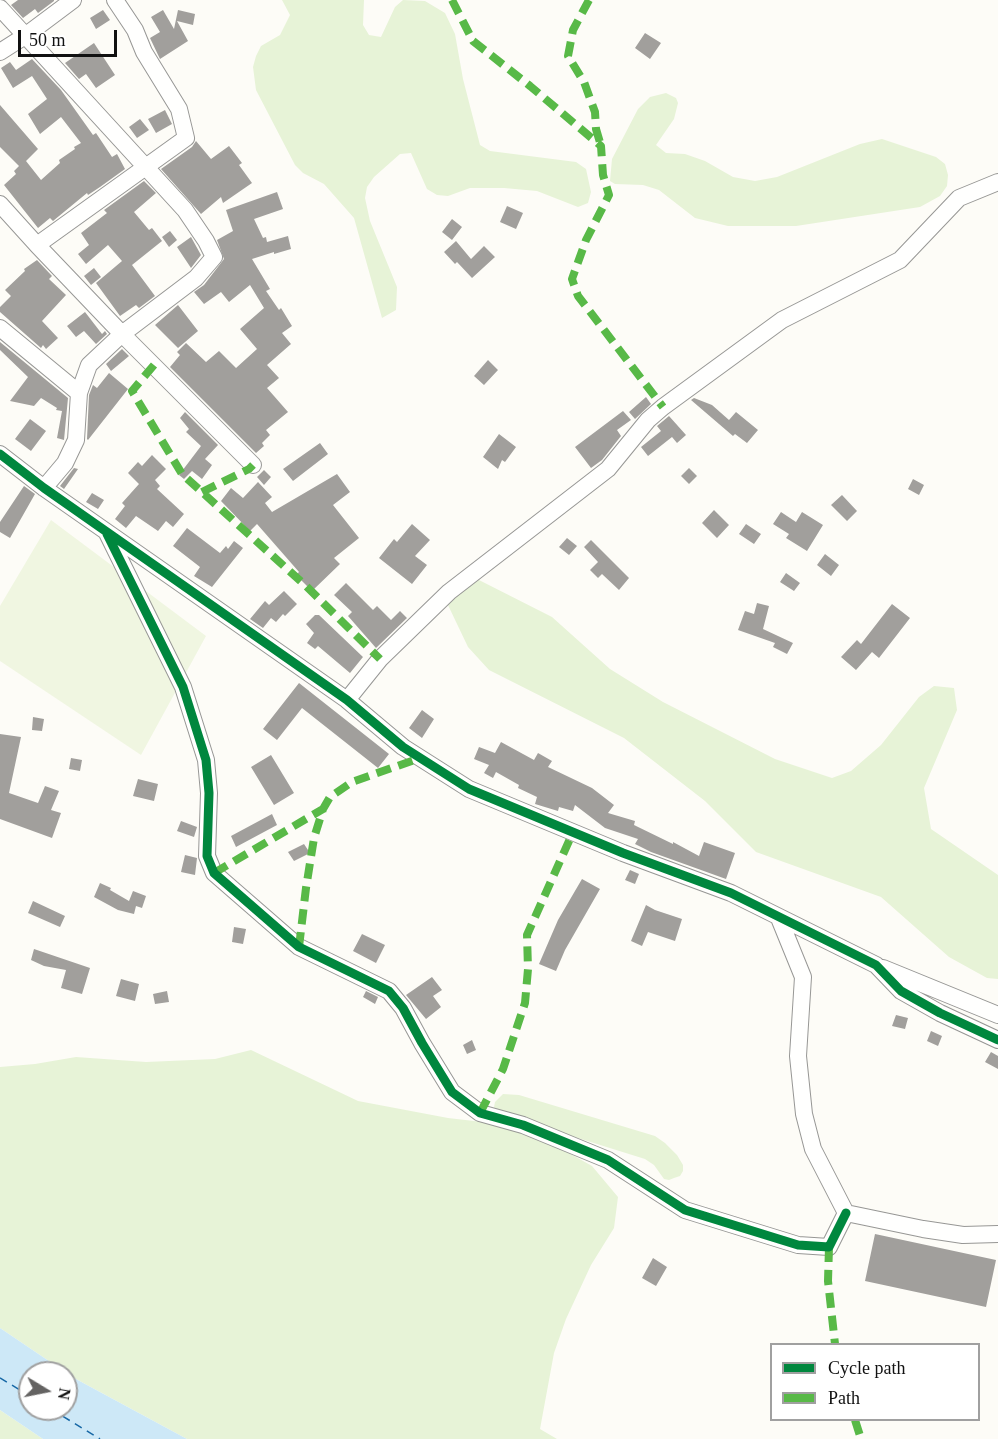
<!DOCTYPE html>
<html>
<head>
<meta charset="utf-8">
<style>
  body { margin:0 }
  #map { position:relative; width:998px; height:1439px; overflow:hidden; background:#fdfcf7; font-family:"Times New Roman",serif }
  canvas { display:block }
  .legend { position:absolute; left:770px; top:1343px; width:210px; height:78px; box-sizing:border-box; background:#fff; border:2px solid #a0a0a0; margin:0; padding:8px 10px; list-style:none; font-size:18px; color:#111 }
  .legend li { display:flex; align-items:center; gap:12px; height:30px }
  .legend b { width:30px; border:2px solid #a0a0a0 }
  .north { position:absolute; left:18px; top:1361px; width:60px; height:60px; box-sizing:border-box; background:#fff; border:2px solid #a0a0a0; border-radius:50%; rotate:100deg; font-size:16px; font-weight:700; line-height:24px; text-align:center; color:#111 }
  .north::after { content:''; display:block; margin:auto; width:21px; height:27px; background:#646362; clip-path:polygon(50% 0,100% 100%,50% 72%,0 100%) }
  .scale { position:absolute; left:18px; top:30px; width:99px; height:27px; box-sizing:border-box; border:3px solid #111; border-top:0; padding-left:8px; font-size:18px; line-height:21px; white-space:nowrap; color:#111; -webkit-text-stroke:4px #fff; paint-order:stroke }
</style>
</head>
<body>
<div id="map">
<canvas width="998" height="1439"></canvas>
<ul class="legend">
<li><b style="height:8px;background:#00873e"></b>Cycle path</li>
<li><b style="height:8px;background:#58b947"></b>Path</li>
</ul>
<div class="north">N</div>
<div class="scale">50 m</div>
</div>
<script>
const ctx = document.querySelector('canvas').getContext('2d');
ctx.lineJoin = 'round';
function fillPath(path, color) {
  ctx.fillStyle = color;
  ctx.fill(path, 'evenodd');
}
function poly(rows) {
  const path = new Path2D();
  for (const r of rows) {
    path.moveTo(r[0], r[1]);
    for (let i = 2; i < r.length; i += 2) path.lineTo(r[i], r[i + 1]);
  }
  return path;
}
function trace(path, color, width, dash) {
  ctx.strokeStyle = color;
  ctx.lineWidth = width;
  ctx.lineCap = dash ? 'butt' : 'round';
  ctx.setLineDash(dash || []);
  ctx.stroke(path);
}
fillPath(poly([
  [282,0,364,0,363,25,369,35,381,37,395,7,403,0,425,1,445,13,455,34,463,79,480,145,490,151,576,162,586,169,591,192,588,203,578,207,537,191,504,188,470,188,448,196,437,195,427,189,411,153,400,154,374,177,367,187,365,198,370,221,397,287,396,310,382,318,354,218,324,184,303,173,295,165,256,90,253,67,256,56,261,46,280,35,290,15],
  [666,93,676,98,678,103,674,119,656,145,666,153,685,154,705,161,733,177,755,181,777,177,860,144,882,139,936,157,945,164,948,175,947,186,940,196,920,207,796,226,728,226,695,218,659,190,643,185,615,184,610,181,612,159,638,109,650,97],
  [475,578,552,617,610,669,663,702,775,759,832,778,851,771,881,745,919,697,934,686,954,688,957,710,924,788,931,829,998,875,998,979,987,978,949,957,881,897,756,852,705,801,624,738,489,670,468,647,447,603],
  [251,1050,358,1101,448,1118,491,1123,533,1133,592,1166,618,1197,614,1228,591,1265,566,1319,554,1353,540,1429,557,1439,187,1439,74,1378,0,1328,0,1067,35,1064,76,1057,146,1062,215,1059],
  [503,1094,519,1095,655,1136,665,1143,677,1155,683,1165,683,1171,680,1176,674,1178,669,1180,664,1179,654,1165,645,1159,501,1114,496,1112,494,1107,495,1102],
  [0,1410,43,1439,0,1439]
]), '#e7f3d7');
fillPath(poly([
  [51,520,206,636,141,755,0,661,0,606]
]), '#f0f6e1');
fillPath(poly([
  [0,1328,74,1378,187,1439,43,1439,0,1410],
  [30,1373,66,1373,66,1409,30,1409]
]), '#cde8f7');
trace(poly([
  [0,1378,30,1396],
  [51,1409,100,1439]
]), '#1768a6', 1.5, [8, 6]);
fillPath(poly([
  [18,0,54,0,54,1,38,13,35,9,23,18,11,5],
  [103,10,110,20,96,29,90,18],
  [163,10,174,29,178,10,195,14,193,25,177,21,188,41,160,59,150,38,160,32,151,17],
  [645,33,661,43,650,59,635,48],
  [94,43,115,75,96,88,86,74,79,79,65,63],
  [32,59,61,90,93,135,96,133,112,157,117,154,125,169,100,187,88,195,87,193,53,221,50,218,38,228,4,185,16,174,14,171,19,166,0,147,0,105,38,149,26,161,41,180,60,163,59,160,75,149,74,147,81,143,61,117,40,134,28,114,47,99,32,76,13,88,1,68,10,62,16,70],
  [165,110,172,124,156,133,148,119],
  [140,119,149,130,137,138,129,127],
  [196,141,211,159,229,146,242,163,239,165,252,183,223,203,221,197,201,214,161,169,192,147],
  [144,181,156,193,134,212,149,230,152,228,162,241,132,265,155,296,139,308,136,305,120,316,96,283,122,261,108,245,86,264,78,254,89,245,81,233,107,213,104,210],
  [277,192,283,209,254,219,263,238,266,237,267,242,288,236,291,249,274,254,274,252,252,259,270,289,266,291,279,310,281,308,292,326,282,333,291,344,267,365,279,378,267,388,288,412,266,430,270,435,262,443,264,446,256,453,170,367,180,355,177,352,186,343,206,362,219,351,236,368,257,349,240,329,264,308,250,285,229,302,221,292,204,304,194,292,204,285,224,259,217,240,233,231,226,210],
  [507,206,523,213,516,229,500,222],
  [452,219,462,227,452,240,442,232],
  [170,231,177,240,169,247,162,237],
  [191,237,201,255,191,268,177,247],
  [456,241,471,259,484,246,495,257,472,278,457,262,455,264,444,252],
  [37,260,52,276,49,279,66,295,42,321,58,338,46,349,43,345,41,348,0,312,0,307,11,296,5,290,25,271,24,269],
  [94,268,101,277,91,285,84,276],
  [178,305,198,331,178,348,155,325],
  [85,312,102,334,105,331,107,334,96,344,84,331,76,337,67,326],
  [0,342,68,398,64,440,57,438,62,411,56,410,57,408,41,398,34,406,10,401,28,377,0,350],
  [122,349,129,356,111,371,106,364],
  [488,360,498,370,484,385,474,376],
  [109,373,128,389,88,440,87,439,89,395,93,385,97,388],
  [646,397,651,404,635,419,629,412],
  [694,398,712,405,729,420,736,412,758,430,747,443,735,434,733,436,691,400],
  [623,411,631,420,617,430,621,436,602,460,591,468,575,447],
  [185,412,218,445,205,459,212,465,202,479,192,471,184,479,179,475,201,446,186,432,189,429,180,418],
  [669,416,686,435,677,443,672,437,648,456,641,447,661,431,657,426],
  [30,419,46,431,31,451,15,439],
  [499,434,516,447,505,462,502,460,498,469,483,457],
  [320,443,328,454,293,481,283,469],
  [152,455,166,469,155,480,160,486,157,489,184,514,173,527,166,521,158,531,136,516,126,528,115,519,125,506,122,503,139,484,128,473,138,462,142,466],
  [74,468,78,469,64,489,60,486],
  [689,468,697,476,689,484,681,476],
  [264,470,271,477,264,485,257,477],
  [337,474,350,492,333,505,359,538,334,558,340,564,312,591,296,575,299,572,257,524,250,531,221,501,231,488,243,498,258,482,272,497,265,503,272,512],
  [913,479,924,485,919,495,908,489],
  [24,486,35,494,10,538,0,532,0,522],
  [92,493,104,500,98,509,86,502],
  [842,495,857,511,847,521,831,505],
  [714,510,729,525,717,538,702,523],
  [781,512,796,522,802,512,823,525,807,551,786,538,789,534,773,524],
  [412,524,430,540,415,556,427,565,412,584,379,558,394,539,397,542],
  [746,524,761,534,754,544,739,534],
  [187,528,220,553,226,546,228,549,234,541,243,548,212,587,194,576,200,567,173,546],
  [567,538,577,546,569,555,559,547],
  [591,540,629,578,619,590,602,574,598,578,590,570,598,562,584,547],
  [825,554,839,565,831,576,817,565],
  [786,573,800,583,794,591,780,582],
  [346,583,373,610,377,606,391,620,400,611,407,618,376,648,348,616,352,612,334,595],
  [284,591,297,604,285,616,283,614,276,622,271,618,263,628,250,619,265,601,269,605],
  [757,603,769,606,763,629,793,643,787,654,773,647,775,643,738,630,745,611,754,614],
  [892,604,910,618,879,658,872,652,856,670,841,657,857,640,861,644],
  [315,615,319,615,363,657,350,673,318,646,315,649,307,643,314,633,306,624],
  [299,683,389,754,378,768,302,708,277,740,263,729],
  [422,710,434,719,422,738,409,728],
  [33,717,44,719,42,731,32,730],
  [0,734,21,737,9,793,38,803,45,786,59,791,51,810,61,813,52,838,0,819],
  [501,742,534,760,538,753,552,761,548,767,592,788,614,805,608,813,635,821,634,825,673,844,673,842,699,856,704,842,735,853,726,879,651,852,635,844,638,839,605,828,575,805,573,811,559,807,558,811,535,804,537,797,518,788,519,785,496,772,493,778,484,773,489,765,474,759,479,747,495,753],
  [271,755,294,793,274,805,251,767],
  [71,758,82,760,80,771,69,769],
  [138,779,158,784,154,801,133,796],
  [272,814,277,825,236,847,231,836],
  [181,821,197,827,194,837,177,831],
  [304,844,310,853,294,861,288,852],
  [185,855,197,858,195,875,181,872],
  [630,870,639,874,635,884,625,880],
  [582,879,600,889,565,950,556,971,539,964,558,920],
  [100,883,111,888,110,890,129,901,133,891,146,896,142,908,136,906,134,914,118,910,94,897],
  [33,901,65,916,60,927,28,913],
  [646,905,655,910,682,919,675,941,648,932,642,946,631,941],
  [234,927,246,929,243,944,232,942],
  [362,934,385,945,376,963,353,951],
  [34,949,90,968,82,994,61,988,66,970,44,966,31,960],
  [432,977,442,990,433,996,441,1007,426,1019,406,995],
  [121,979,139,984,135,1001,116,996],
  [167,991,169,1002,155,1004,153,994],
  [366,991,378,997,375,1004,363,997],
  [896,1015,908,1018,905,1029,892,1026],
  [931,1031,942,1036,938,1046,927,1041],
  [472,1040,476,1050,467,1054,463,1045],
  [991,1052,998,1056,998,1069,985,1062],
  [875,1234,996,1260,986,1307,865,1281],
  [653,1258,667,1267,656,1286,642,1278]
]), '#a19f9c');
const street = poly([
  [0,8,185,210,206,241,214,257,196,278,122,334,89,365,79,393,76,440,65,463,44,488],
  [0,52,25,36,73,0],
  [0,204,37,245,122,334,253,465],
  [37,245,186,138,179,109,144,52,135,30,115,0],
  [0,328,79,393],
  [0,454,44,488,347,700,403,747,469,789,623,853,731,893,876,965,901,991,940,1013,998,1040],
  [107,533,183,687,206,760,209,793,207,856,214,873,299,947,389,991,403,1008,422,1043,452,1092,480,1113,523,1125,608,1160,685,1210,798,1245,829,1247,846,1213],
  [347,700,380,659,449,592,608,469,648,420,663,407,782,320,900,260,959,198,998,182],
  [779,918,803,977,798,1056,804,1114,813,1149,846,1213],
  [883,968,998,1015],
  [846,1213,923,1229,963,1235,998,1234]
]);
trace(street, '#979795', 18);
trace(street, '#fffffe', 16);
trace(poly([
  [452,0,473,41,530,86,601,146,603,175,609,195,586,240,572,279,578,296,663,407],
  [589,0,573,30,568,56,584,82,595,112,596,129,601,146],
  [154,365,132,391,182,474,306,586,380,659],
  [202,492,249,469,253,465],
  [214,873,323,809],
  [299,947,306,888,314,838,323,809,330,797,352,782,420,758],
  [480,1113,503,1069,525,1003,528,969,527,935,573,832],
  [829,1247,828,1281,835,1344],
  [855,1420,861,1439]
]), '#58b947', 8, [15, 8]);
trace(poly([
  [0,454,44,488,347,700,403,747,469,789,623,853,731,893,876,965,901,991,940,1013,998,1040],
  [107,534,183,687,206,760,209,793,207,856,214,873,299,947,389,991,403,1008,422,1043,452,1092,480,1113,523,1125,608,1160,685,1210,798,1245,829,1247,846,1213]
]), '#00873e', 9);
</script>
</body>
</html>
